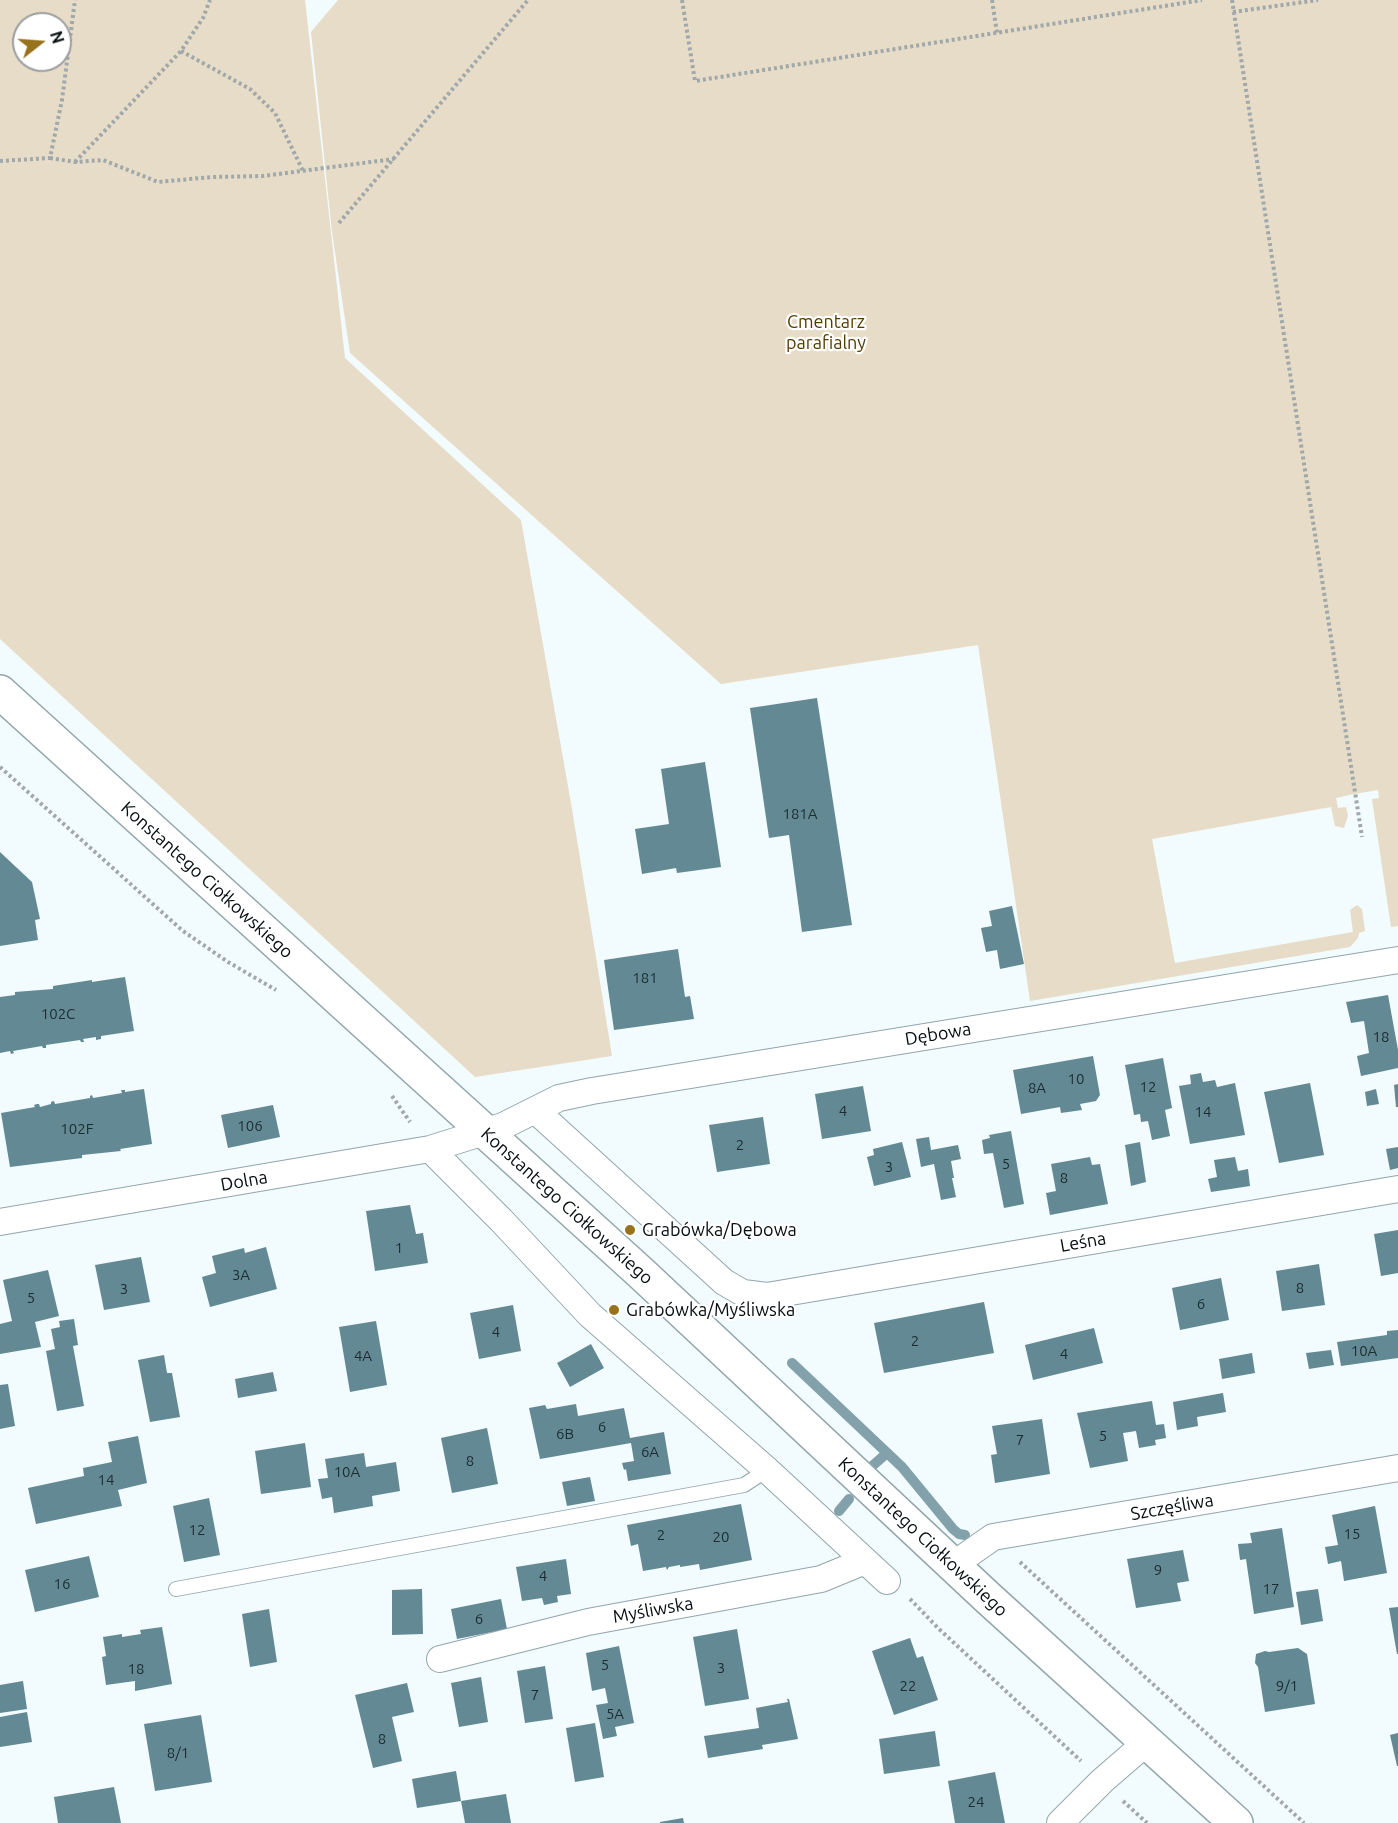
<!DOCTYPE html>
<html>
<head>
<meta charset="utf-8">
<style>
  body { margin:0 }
  #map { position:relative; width:1398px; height:1823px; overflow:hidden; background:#f2fbfd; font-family:Ubuntu,sans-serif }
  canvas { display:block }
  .north { position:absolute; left:12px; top:12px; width:60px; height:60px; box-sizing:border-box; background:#fff; border:2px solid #9b9e9f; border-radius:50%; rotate:73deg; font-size:16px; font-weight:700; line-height:24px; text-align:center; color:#060d0f }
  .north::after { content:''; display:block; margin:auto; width:21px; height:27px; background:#98731d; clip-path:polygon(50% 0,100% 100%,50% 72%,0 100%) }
</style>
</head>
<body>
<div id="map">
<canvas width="1398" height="1823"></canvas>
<div class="north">N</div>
</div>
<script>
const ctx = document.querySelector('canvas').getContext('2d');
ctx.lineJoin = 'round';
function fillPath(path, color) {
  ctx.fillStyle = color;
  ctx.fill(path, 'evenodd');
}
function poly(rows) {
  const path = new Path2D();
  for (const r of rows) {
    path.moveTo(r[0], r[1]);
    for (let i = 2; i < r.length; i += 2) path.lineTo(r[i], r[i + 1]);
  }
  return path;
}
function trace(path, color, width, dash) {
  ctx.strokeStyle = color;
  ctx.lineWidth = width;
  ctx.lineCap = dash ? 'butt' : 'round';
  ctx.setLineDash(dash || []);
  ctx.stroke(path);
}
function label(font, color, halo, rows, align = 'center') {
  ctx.font = font + ' Ubuntu,sans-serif';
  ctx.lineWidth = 4.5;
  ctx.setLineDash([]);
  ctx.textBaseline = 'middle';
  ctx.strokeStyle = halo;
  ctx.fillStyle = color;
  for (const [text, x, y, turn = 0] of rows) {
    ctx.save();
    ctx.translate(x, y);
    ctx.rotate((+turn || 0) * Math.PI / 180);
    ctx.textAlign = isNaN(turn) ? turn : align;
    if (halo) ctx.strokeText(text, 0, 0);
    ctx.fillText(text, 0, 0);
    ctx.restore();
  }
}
fillPath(poly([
  [0,0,305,0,345,358,521,520,572,809,612,1056,475,1077,0,639],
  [24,24,60,24,60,60,24,60],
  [338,0,1398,0,1398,926,1391,927,1372,799,1379,798,1378,790,1354,794,1336,798,1338,808,1346,807,1348,816,1344,828,1335,826,1331,807,1152,839,1175,963,1353,932,1350,910,1357,905,1362,909,1365,931,1359,933,1358,938,1350,947,1030,1001,978,645,721,684,350,353,332,232,311,32]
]), '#e7dcc7');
trace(poly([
  [792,1363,902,1467,953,1529,959,1534,965,1535],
  [870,1468,887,1453],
  [839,1511,849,1499]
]), '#82a1aa', 10);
fillPath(poly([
  [817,698,852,925,802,932,789,835,769,838,750,708],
  [705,762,721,867,677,873,676,868,642,874,635,829,669,824,661,769],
  [0,852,32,882,40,919,35,920,38,940,0,946],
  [1012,906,1024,964,1000,969,997,950,986,952,981,928,992,926,989,911],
  [678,949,685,997,690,996,694,1019,614,1030,604,960],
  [125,977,134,1031,101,1036,101,1039,96,1040,96,1037,83,1039,84,1042,81,1042,80,1040,46,1045,46,1048,43,1048,42,1046,13,1051,14,1053,11,1054,10,1051,0,1053,0,997,15,995,15,992,53,989,53,986,92,980,92,982],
  [1388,995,1398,1050,1398,1068,1361,1076,1357,1056,1369,1053,1364,1021,1351,1023,1346,1002],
  [1093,1056,1100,1095,1096,1101,1080,1104,1082,1110,1061,1113,1060,1107,1021,1114,1013,1070],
  [1163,1058,1172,1108,1165,1110,1170,1136,1152,1140,1148,1121,1141,1122,1140,1114,1134,1115,1125,1065],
  [1201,1073,1203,1082,1215,1080,1217,1087,1235,1083,1245,1135,1190,1144,1179,1086,1191,1084,1190,1075],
  [1310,1083,1324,1155,1279,1163,1264,1092],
  [1398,1084,1398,1107,1396,1107,1394,1085],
  [863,1086,871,1131,822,1139,815,1094],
  [144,1089,152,1144,120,1149,121,1151,82,1155,82,1158,10,1167,1,1113,35,1107,34,1105,37,1104,39,1104,40,1107,51,1104,51,1102,54,1101,55,1104,90,1098,90,1096,92,1095,93,1098,122,1093,121,1090,125,1090,125,1092],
  [1376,1089,1379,1104,1367,1106,1365,1092],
  [273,1105,280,1137,228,1148,221,1115],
  [763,1117,770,1164,717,1172,709,1125],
  [1011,1131,1024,1204,1004,1208,993,1153,984,1154,982,1140,990,1138,989,1135],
  [929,1137,931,1150,958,1145,961,1159,951,1161,954,1178,952,1178,956,1197,941,1200,934,1164,921,1167,916,1139],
  [902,1142,911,1177,874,1186,867,1157,874,1155,873,1149],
  [1140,1142,1146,1182,1131,1186,1125,1145],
  [1398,1147,1398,1168,1390,1170,1386,1149],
  [1090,1157,1092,1165,1100,1164,1108,1204,1050,1215,1046,1193,1056,1191,1051,1164],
  [1235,1157,1238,1171,1248,1169,1250,1186,1211,1192,1208,1179,1217,1177,1214,1160],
  [410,1205,416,1234,423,1233,428,1263,375,1271,366,1211],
  [1398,1230,1398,1273,1381,1276,1374,1234],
  [266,1247,277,1289,210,1307,202,1277,216,1273,212,1256,244,1248,245,1253],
  [141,1257,150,1302,104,1310,95,1265],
  [1319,1264,1325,1305,1282,1311,1276,1271],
  [48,1270,59,1316,35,1322,41,1347,0,1354,0,1324,12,1321,3,1280],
  [1221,1278,1229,1320,1180,1330,1172,1288],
  [984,1302,994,1353,884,1373,874,1323],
  [513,1305,521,1351,479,1359,470,1313],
  [74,1319,78,1345,73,1346,84,1406,57,1411,46,1351,55,1349,51,1329,60,1327,59,1321],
  [376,1321,387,1385,350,1392,339,1327],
  [1094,1328,1103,1363,1033,1380,1025,1345],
  [1398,1330,1398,1358,1341,1366,1337,1342,1387,1335,1387,1331],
  [591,1344,604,1368,570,1387,557,1363],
  [1331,1350,1334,1365,1309,1369,1306,1353],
  [1252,1353,1255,1373,1222,1379,1219,1359],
  [164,1355,167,1373,172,1373,180,1417,150,1422,138,1360],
  [273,1372,277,1391,238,1398,235,1379],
  [8,1384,15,1426,0,1429,0,1385],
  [1223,1393,1226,1412,1197,1417,1198,1426,1177,1430,1173,1402],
  [1152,1401,1156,1425,1164,1424,1166,1438,1155,1440,1156,1445,1139,1448,1136,1431,1123,1433,1128,1461,1090,1468,1077,1413],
  [576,1404,578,1416,624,1408,630,1438,664,1432,671,1474,628,1481,626,1469,624,1470,622,1463,634,1461,631,1443,540,1459,529,1408,545,1405,547,1409],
  [1042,1419,1050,1474,995,1483,991,1455,997,1454,992,1426],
  [487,1428,498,1484,452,1493,441,1438],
  [138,1436,147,1483,118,1490,122,1506,36,1524,28,1488,84,1476,83,1468,112,1462,108,1442],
  [305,1443,311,1487,261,1494,255,1451],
  [364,1453,366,1467,396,1462,400,1491,372,1496,373,1506,334,1513,332,1497,322,1499,318,1479,328,1478,325,1459],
  [590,1477,595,1501,567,1506,562,1482],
  [209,1498,220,1555,184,1562,173,1506],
  [741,1504,752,1560,700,1570,699,1564,680,1567,680,1565,669,1567,667,1570,666,1567,643,1571,638,1544,631,1546,627,1525],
  [1375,1506,1387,1573,1344,1581,1341,1561,1328,1564,1325,1547,1338,1545,1332,1515],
  [1282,1528,1294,1607,1254,1614,1246,1559,1240,1560,1238,1544,1252,1543,1250,1533],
  [1183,1550,1189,1581,1177,1583,1181,1601,1136,1608,1127,1559],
  [89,1556,99,1597,35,1612,25,1570],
  [566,1559,571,1594,557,1596,558,1602,544,1605,542,1598,522,1601,516,1567],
  [422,1589,423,1634,392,1635,392,1590],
  [1318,1589,1323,1621,1301,1625,1296,1592],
  [501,1599,507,1629,457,1639,451,1609],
  [1398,1607,1398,1654,1397,1654,1389,1608],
  [269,1609,277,1662,250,1667,242,1614],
  [162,1627,172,1684,135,1691,135,1681,106,1685,102,1657,106,1656,103,1637,122,1634,122,1637,141,1634,140,1630],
  [737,1629,749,1699,705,1706,693,1637],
  [910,1638,917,1658,923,1656,938,1700,894,1715,872,1651],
  [619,1646,634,1723,615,1727,617,1736,603,1739,596,1705,608,1703,605,1688,592,1691,586,1653],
  [1298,1648,1307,1654,1315,1704,1265,1712,1258,1667,1255,1663,1256,1654,1265,1651,1269,1652],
  [545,1666,553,1719,525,1723,517,1671],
  [481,1677,488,1722,459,1727,451,1683],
  [23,1681,27,1709,0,1713,0,1685],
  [407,1683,414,1712,392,1717,402,1761,373,1768,355,1695],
  [787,1699,789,1699,798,1739,762,1745,763,1749,708,1758,704,1736,759,1728,756,1708,788,1702],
  [27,1712,32,1742,0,1747,0,1717],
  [201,1715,212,1782,155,1791,144,1724],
  [595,1723,604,1777,575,1782,566,1728],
  [935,1731,940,1766,884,1774,879,1739],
  [1398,1733,1398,1766,1397,1766,1390,1735],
  [456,1771,461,1801,506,1794,511,1823,465,1823,461,1801,417,1808,412,1779],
  [995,1772,1005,1823,955,1823,948,1781],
  [114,1787,121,1823,58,1823,54,1797],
  [683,1818,684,1823,660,1823,660,1822]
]), '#628994');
const service = poly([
  [176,1589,744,1485,767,1470]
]);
const minor = poly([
  [536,1111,724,1282,743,1293,767,1296,1398,1189],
  [430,1149,501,1220,590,1315,767,1470,887,1581],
  [0,1222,430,1149,503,1126,559,1098,592,1091,1398,960],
  [953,1565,993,1537,1398,1468],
  [440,1659,588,1622,821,1579,865,1561],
  [1060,1823,1102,1781,1147,1742]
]);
const tertiary = poly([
  [0,692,641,1273,987,1597,1236,1823]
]);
trace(service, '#91a6ac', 16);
trace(minor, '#91a6ac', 28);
trace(tertiary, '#91a6ac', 36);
trace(poly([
  [682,0,695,81,1202,0],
  [992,0,997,33],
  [1232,0,1362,837],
  [1233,12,1318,0],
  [181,51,250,89,275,113,303,171],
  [50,158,75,162,103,160,158,182,212,177,263,176,394,159],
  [0,161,50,158,62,100,75,0],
  [75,162,181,51,203,18,210,0],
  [339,223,528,0],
  [0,767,183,931,228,962,276,990],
  [392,1096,410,1122],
  [1020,1562,1304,1823],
  [910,1599,938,1628,1081,1761],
  [1123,1801,1147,1823]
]), '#a0a8aa', 4, [3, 3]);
trace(service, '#fff', 14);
trace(minor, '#fff', 26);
trace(tertiary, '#fff', 33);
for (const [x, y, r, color] of [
  [630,1230,6,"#98731d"],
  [614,1310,6,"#98731d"]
]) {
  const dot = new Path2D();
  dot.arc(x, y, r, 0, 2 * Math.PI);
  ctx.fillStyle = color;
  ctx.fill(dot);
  trace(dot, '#fff', 2);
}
label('15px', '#1d2c30', null, [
  ["181A",800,814],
  ["181",645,978],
  ["102C",58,1014],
  ["18",1381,1037],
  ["10",1076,1079],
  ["12",1148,1087],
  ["8A",1037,1088],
  ["4",843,1111],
  ["14",1203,1112],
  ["106",250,1126],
  ["102F",77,1129],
  ["2",740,1145],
  ["5",1006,1164],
  ["3",889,1167],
  ["8",1064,1178],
  ["1",399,1248],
  ["3A",241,1275],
  ["8",1300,1288],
  ["3",124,1289],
  ["5",31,1298],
  ["6",1201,1304],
  ["4",496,1332],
  ["2",915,1341],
  ["10A",1364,1351],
  ["4",1064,1354],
  ["4A",363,1356],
  ["6",602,1427],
  ["6B",565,1434],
  ["5",1103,1436],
  ["7",1020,1440],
  ["6A",650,1452],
  ["8",470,1461],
  ["10A",347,1472],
  ["14",106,1480],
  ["12",197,1530],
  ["15",1352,1534],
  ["2",661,1535],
  ["20",721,1537],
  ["9",1158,1570],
  ["4",543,1576],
  ["16",62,1584],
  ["17",1271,1589],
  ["6",479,1619],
  ["5",605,1665],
  ["3",721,1668],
  ["18",136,1669],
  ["22",908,1686],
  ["9/1",1287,1686],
  ["7",535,1695],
  ["5A",615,1714],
  ["8",382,1739],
  ["8/1",178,1753],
  ["24",976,1802]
]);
label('18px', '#543c01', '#fff', [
  ["Cmentarz",826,322],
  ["parafialny",826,343]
]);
label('18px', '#060d0f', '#fff', [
  ["Konstantego Ciołkowskiego",207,880,42],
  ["Dębowa",938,1034,-9],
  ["Dolna",244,1181,-10],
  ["Konstantego Ciołkowskiego",567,1206,42],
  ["Leśna",1083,1242,-10],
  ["Szczęśliwa",1172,1507,-10],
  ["Konstantego Ciołkowskiego",923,1537,43],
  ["Myśliwska",653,1610,-10]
]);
label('18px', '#060d0f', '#fff', [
  ["Grabówka/Dębowa",642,1230],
  ["Grabówka/Myśliwska",626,1310]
], 'left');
</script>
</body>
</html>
